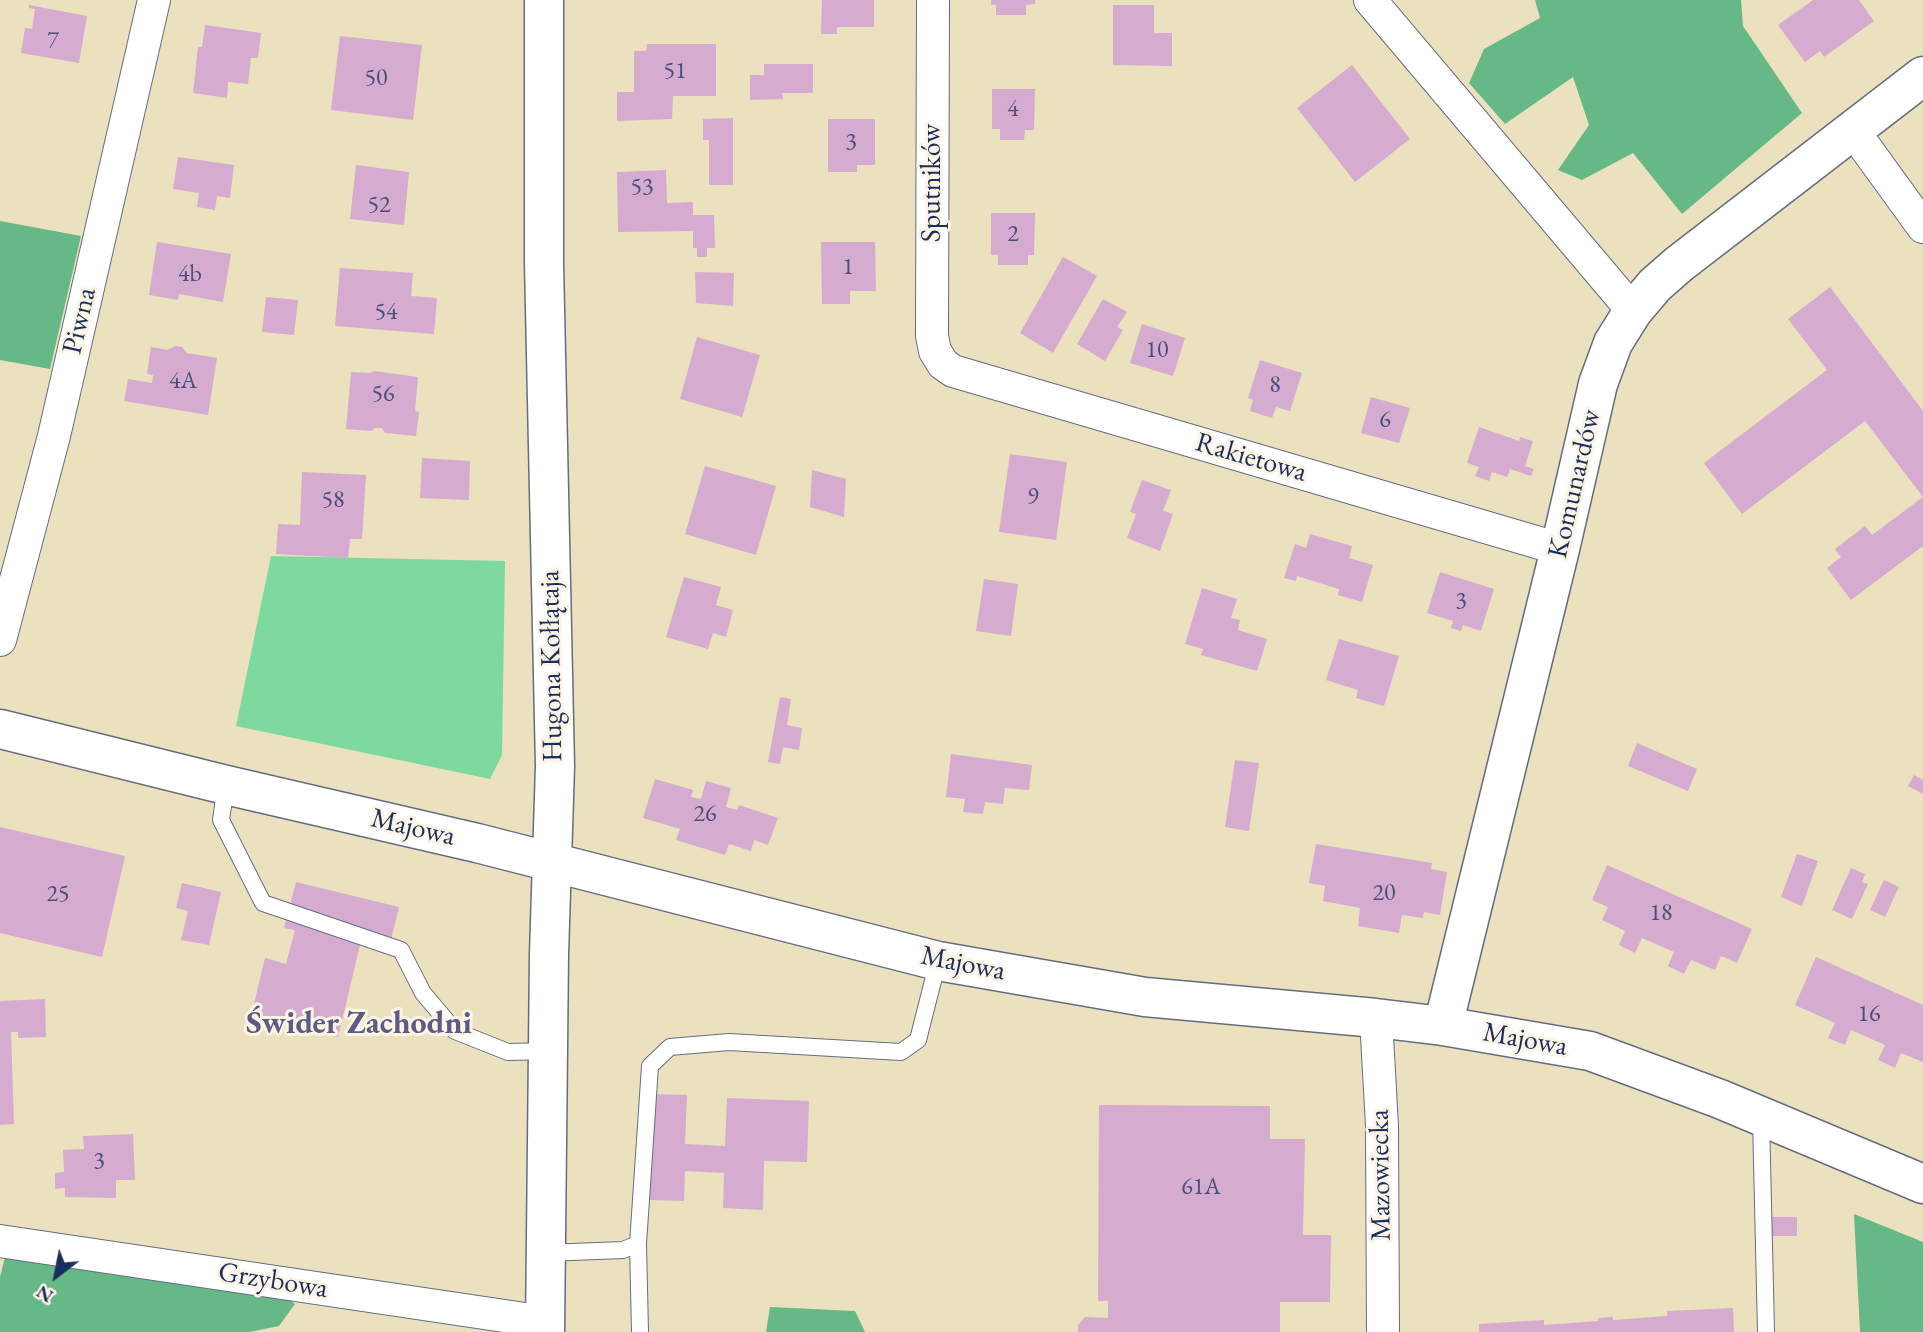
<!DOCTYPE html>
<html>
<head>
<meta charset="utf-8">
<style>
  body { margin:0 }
  #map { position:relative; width:1923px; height:1332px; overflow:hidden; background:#ebe1bf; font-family:"EB Garamond",serif }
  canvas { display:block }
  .north { position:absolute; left:21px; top:1241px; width:70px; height:70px; -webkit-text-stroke:5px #fcf5e5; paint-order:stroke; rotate:212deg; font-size:19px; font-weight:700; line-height:28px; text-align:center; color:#1b2f5e }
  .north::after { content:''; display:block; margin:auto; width:24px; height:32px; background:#1b2f5e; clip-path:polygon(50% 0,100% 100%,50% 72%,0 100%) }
</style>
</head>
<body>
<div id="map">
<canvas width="1923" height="1332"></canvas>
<div class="north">N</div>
</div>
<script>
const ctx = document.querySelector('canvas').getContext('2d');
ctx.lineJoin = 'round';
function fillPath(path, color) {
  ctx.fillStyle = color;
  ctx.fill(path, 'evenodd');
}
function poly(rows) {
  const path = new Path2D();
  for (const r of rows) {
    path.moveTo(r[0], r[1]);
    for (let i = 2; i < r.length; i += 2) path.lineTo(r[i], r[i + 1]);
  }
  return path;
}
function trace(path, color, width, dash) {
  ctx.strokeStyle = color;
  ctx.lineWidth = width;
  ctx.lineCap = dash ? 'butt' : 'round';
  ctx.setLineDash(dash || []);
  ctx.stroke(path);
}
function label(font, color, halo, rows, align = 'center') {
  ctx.font = font + ' "EB Garamond",serif';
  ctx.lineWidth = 6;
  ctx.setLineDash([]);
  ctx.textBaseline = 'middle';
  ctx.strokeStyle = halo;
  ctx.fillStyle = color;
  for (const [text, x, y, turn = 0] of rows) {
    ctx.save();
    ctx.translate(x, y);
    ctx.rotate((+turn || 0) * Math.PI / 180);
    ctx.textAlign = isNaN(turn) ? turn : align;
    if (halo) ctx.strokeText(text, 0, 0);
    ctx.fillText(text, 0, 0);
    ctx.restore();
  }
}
fillPath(poly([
  [271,556,505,561,502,755,490,779,236,726]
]), '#7ed99f');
fillPath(poly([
  [1535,0,1741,0,1743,26,1802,113,1682,214,1633,153,1582,180,1558,170,1589,125,1573,77,1505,124,1469,83,1484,49,1540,18],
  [0,221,81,236,50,369,0,360],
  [1854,1214,1923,1242,1923,1332,1860,1332],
  [7,1249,262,1278,295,1304,279,1326,250,1332,0,1332,0,1277],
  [770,1307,855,1311,865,1332,766,1332]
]), '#66b986');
fillPath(poly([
  [822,0,874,0,874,27,837,27,837,34,821,34],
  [991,0,1035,0,1035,4,1026,5,1026,15,996,15,996,5,991,5],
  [1813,0,1859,0,1874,21,1824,57,1820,51,1805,62,1778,25],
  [29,5,87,16,79,63,21,53,25,28,32,29,35,9,29,8],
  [1113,5,1154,5,1154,33,1172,33,1172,66,1113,65],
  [205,25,261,33,258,58,251,58,248,84,228,82,227,98,193,93,198,47,202,47],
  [340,36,422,45,413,120,331,110],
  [647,44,716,44,716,96,673,96,672,119,617,121,617,92,634,92,634,51,646,51],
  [764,64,813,64,813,93,782,93,783,99,750,100,750,75,764,75],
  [1352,65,1410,139,1355,182,1297,108],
  [992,89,1035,89,1034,130,1025,130,1024,140,1000,140,1000,129,992,129],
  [733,118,733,185,709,185,709,140,703,140,703,119],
  [828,119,875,119,875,165,857,165,857,172,828,172],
  [178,157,234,165,230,198,217,196,215,210,197,207,199,193,173,189],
  [356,165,409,172,404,225,350,219],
  [666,170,667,203,693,202,693,215,714,215,715,248,707,248,707,257,697,257,697,248,693,248,693,231,618,232,617,172],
  [991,213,1035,213,1034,255,1028,255,1028,265,998,265,998,255,991,255],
  [157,242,231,254,223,302,179,294,178,300,149,295],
  [821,242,875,242,876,291,850,291,850,304,822,304],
  [1063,257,1097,276,1053,353,1020,333],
  [340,268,413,273,411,296,437,298,434,334,335,326],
  [695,272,734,273,733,306,696,303],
  [1830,287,1923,411,1923,546,1851,600,1827,568,1841,557,1835,549,1865,526,1872,535,1923,497,1865,421,1742,514,1704,463,1827,370,1788,319],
  [266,297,298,300,294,335,262,332],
  [1103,299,1127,312,1117,327,1123,330,1105,361,1077,344],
  [1142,324,1185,338,1173,376,1130,363],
  [697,337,760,355,742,417,680,399],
  [175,346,182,347,187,353,217,358,208,415,124,401,128,379,152,383,153,375,147,374,151,347,168,350],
  [1260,360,1302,373,1290,411,1276,407,1272,418,1250,411,1253,400,1248,398],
  [374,371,418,377,415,411,419,412,416,436,385,433,382,428,375,428,371,431,346,429,351,372,370,373],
  [1371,397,1410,408,1399,443,1361,433],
  [1479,427,1519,441,1520,437,1533,441,1525,466,1534,469,1531,476,1510,469,1507,477,1492,472,1489,481,1475,476,1479,467,1467,463],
  [1010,454,1067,462,1056,540,999,532],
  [422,458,470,461,469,500,420,498],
  [705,466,776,486,756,555,685,534],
  [812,470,846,479,844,517,810,507],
  [302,472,366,475,362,539,350,539,348,558,276,554,278,524,300,525],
  [1142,480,1171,490,1163,511,1173,514,1160,551,1127,538,1136,514,1130,512],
  [1310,534,1352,546,1349,558,1373,565,1362,602,1338,595,1339,589,1297,576,1296,581,1284,578,1295,544,1306,548],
  [1440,572,1494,589,1481,631,1463,625,1461,631,1451,628,1453,621,1427,613],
  [684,577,721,587,716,605,733,610,726,637,713,633,708,649,666,637],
  [984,579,1018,584,1011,636,976,631],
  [1202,588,1237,599,1231,618,1240,620,1238,630,1267,639,1257,671,1201,655,1203,649,1185,644],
  [1339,639,1399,656,1384,706,1356,698,1358,690,1326,680],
  [780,697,791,699,787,725,802,728,799,750,783,747,780,764,768,762],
  [1637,743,1697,769,1688,791,1628,766],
  [951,754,1032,765,1029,790,1005,788,1003,804,985,802,983,814,963,812,965,799,946,797],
  [1235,760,1259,763,1249,831,1225,827],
  [1914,775,1923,780,1923,794,1908,786],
  [655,779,693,790,691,797,701,799,706,781,731,788,726,807,737,810,739,805,778,818,768,845,754,840,751,851,729,844,725,855,676,840,680,829,643,818],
  [0,827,125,856,102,957,0,933],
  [1316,844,1432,863,1431,869,1447,872,1440,915,1424,912,1423,918,1402,915,1399,933,1358,926,1360,908,1323,901,1325,886,1309,883],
  [1797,854,1818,861,1802,906,1781,897],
  [1607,865,1752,929,1737,963,1721,956,1715,970,1691,960,1684,974,1668,966,1674,952,1642,938,1635,953,1619,945,1625,931,1602,920,1608,907,1592,900],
  [1851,868,1865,874,1862,882,1868,884,1852,919,1832,910],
  [1884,880,1899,887,1885,917,1870,910],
  [296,882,399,907,389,948,361,941,338,1037,251,1016,265,958,286,964,295,930,284,928],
  [182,883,221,892,209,945,181,940,188,911,176,908],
  [1816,957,1923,1005,1923,1062,1901,1053,1895,1068,1878,1060,1885,1045,1851,1030,1845,1045,1828,1038,1835,1023,1795,1005],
  [45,999,46,1037,18,1038,18,1032,11,1032,14,1124,0,1125,0,1001],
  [653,1094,687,1095,685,1144,725,1146,727,1098,809,1101,807,1162,764,1161,763,1210,723,1208,724,1173,685,1171,684,1201,649,1200],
  [1099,1105,1270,1106,1270,1139,1305,1139,1303,1235,1331,1235,1330,1302,1280,1302,1280,1332,1078,1332,1078,1325,1085,1317,1108,1318,1108,1301,1098,1301],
  [133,1134,135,1180,116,1180,116,1198,65,1197,65,1188,55,1189,55,1173,64,1172,63,1150,84,1149,83,1136],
  [1772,1217,1797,1217,1797,1236,1771,1236],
  [1733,1308,1734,1332,1479,1332,1479,1324,1544,1320,1544,1325,1598,1321,1598,1318,1613,1317,1613,1320,1667,1316,1667,1311]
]), '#d5abd0');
const service = poly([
  [226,785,221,820,263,903,401,950,423,993,455,1031,508,1052,549,1051],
  [1761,1118,1766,1332],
  [638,1244,640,1332],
  [546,1253,623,1250,638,1244,650,1066,670,1047,729,1042,901,1052,918,1040,938,961]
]);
const minor = poly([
  [933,0,932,336,935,351,943,364,953,371,1560,549],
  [1370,0,1633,311],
  [1852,129,1923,227],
  [0,640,54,436,154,0],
  [1376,1018,1382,1126,1383,1332],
  [0,1241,545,1322]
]);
const tertiary = poly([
  [0,729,226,785,477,843,938,961,1145,997,1376,1018,1443,1026,1590,1051,1720,1099,1923,1184],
  [1443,1026,1560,549,1598,384,1613,343,1633,311,1655,285,1679,264,1923,76]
]);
const secondary = poly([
  [544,0,544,263,555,766,549,954,545,1332]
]);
trace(service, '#646d80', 18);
trace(minor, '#646d80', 34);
trace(tertiary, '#646d80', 41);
trace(secondary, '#646d80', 41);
trace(service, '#fff', 16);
trace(minor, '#fff', 32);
trace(tertiary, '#fff', 38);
trace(secondary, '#fff', 38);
label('24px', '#4a4e7a', null, [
  ["7",53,41],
  ["51",675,71],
  ["50",376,78],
  ["4",1013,109],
  ["3",851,142],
  ["53",642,187],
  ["52",379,205],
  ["2",1013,234],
  ["1",848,267],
  ["4b",190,274],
  ["54",386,312],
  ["10",1157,350],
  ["4A",183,381],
  ["8",1275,385],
  ["56",383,394],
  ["6",1385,420],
  ["9",1033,497],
  ["58",333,500],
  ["3",1461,601],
  ["26",705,814],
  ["20",1384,893],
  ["25",58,894],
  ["18",1661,913],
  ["16",1869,1014],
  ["3",99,1161],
  ["61A",1201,1187]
]);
label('28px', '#1b2f5e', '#fcf5e5', [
  ["Sputników",932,183,-90],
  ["Piwna",80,321,-77],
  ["Rakietowa",1251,458,16],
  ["Komunardów",1575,484,-77],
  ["Hugona Kołłątaja",552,666,-91],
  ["Majowa",413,828,13],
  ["Majowa",963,964,11],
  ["Majowa",1525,1040,10],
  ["Mazowiecka",1381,1175,-91],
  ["Grzybowa",273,1281,9]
]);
label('bold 32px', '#5c5a86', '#fcf5e5', [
  ["Świder Zachodni",359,1024]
]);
</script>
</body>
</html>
